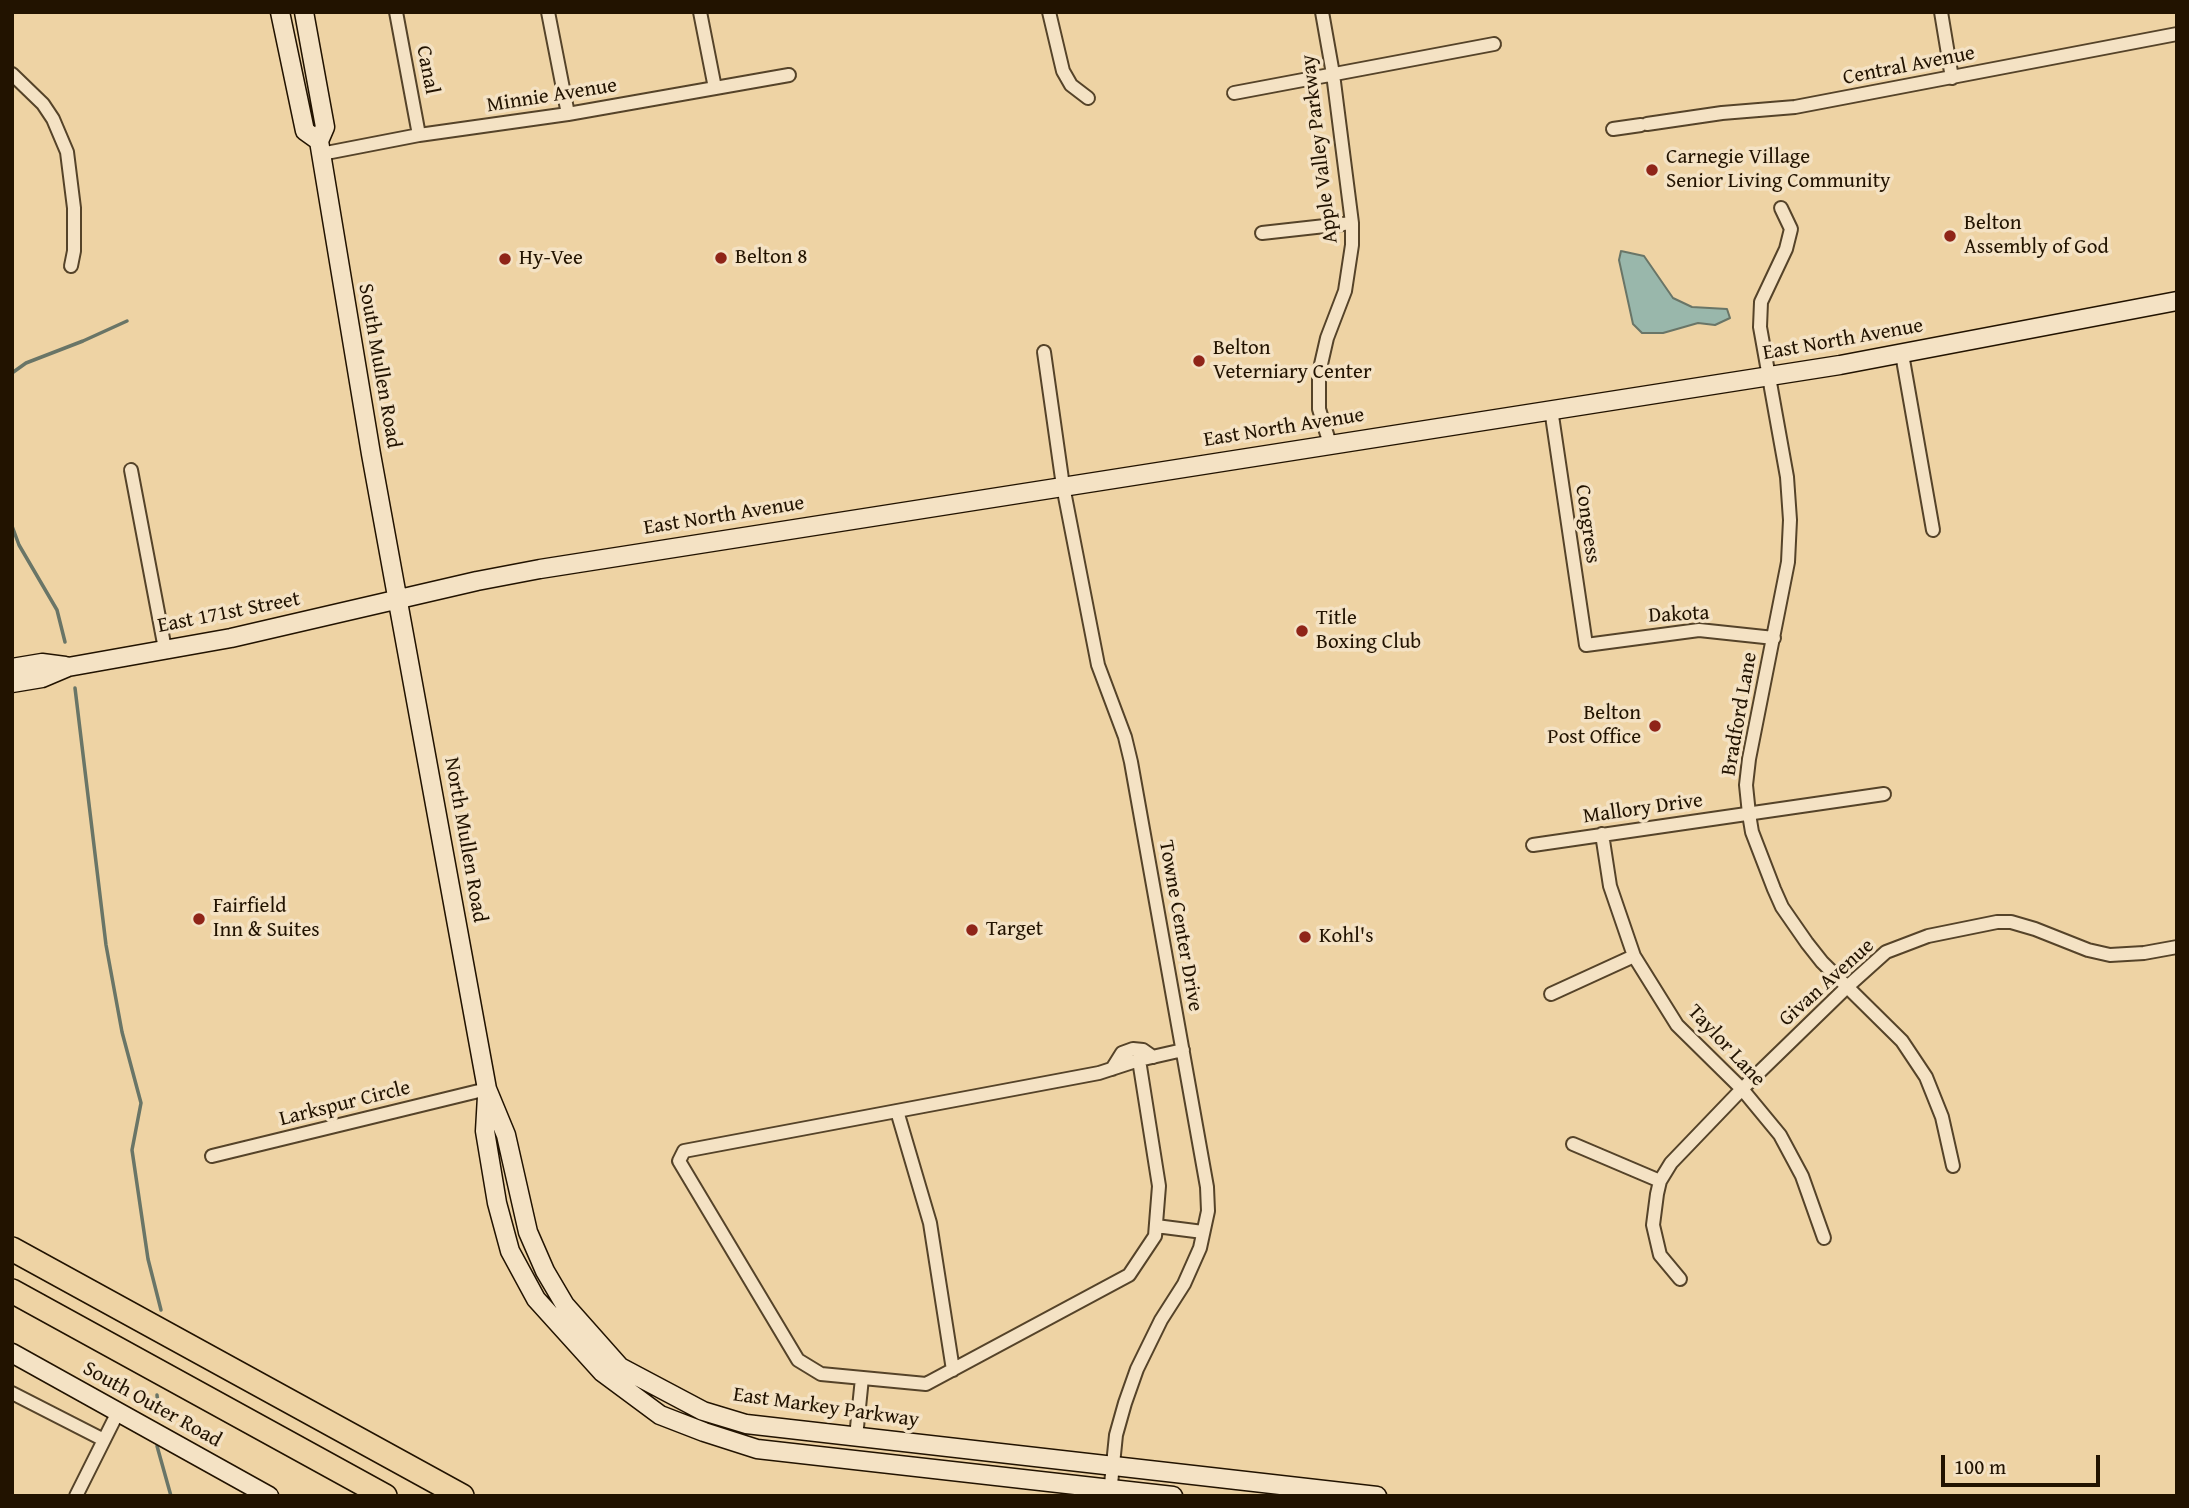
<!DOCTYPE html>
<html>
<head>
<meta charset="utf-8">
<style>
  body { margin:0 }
  #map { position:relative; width:2189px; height:1508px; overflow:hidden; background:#eed3a4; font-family:"Gentium Book Plus",serif }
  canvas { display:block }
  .frame { position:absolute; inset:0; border:14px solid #221300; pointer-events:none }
  .scale { position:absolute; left:1941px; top:1455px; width:159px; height:32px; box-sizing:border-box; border:4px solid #221300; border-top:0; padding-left:9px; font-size:21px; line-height:24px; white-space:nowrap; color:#221300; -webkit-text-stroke:5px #f4e2c4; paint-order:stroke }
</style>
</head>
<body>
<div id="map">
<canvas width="2189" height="1508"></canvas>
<div class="frame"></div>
<div class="scale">100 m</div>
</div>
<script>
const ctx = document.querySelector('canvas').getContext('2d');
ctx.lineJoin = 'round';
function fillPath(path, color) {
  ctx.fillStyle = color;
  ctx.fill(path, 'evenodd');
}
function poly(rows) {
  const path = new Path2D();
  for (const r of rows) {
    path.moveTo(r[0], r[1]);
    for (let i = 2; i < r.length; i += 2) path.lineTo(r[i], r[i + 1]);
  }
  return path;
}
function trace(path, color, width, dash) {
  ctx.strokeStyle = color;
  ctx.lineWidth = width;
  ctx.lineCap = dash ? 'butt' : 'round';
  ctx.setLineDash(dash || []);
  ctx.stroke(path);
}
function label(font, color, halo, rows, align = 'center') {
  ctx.font = font + ' "Gentium Book Plus",serif';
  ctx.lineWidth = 7;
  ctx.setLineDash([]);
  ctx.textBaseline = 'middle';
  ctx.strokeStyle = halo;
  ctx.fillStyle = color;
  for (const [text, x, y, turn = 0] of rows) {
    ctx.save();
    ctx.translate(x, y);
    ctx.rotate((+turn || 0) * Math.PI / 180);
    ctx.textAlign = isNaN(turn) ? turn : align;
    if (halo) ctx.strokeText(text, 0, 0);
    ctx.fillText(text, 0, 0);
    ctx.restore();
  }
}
const water = poly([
  [1621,251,1644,256,1673,298,1692,307,1727,309,1730,318,1715,325,1698,323,1663,333,1642,333,1633,324,1619,260,1621,251]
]);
fillPath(water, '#99b7ab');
trace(water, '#697567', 2);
trace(poly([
  [12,373,26,363,83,341,127,321],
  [12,526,19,545,57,610,65,642],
  [75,688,106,945,122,1032,141,1103,132,1150,148,1259,161,1310],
  [157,1395,159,1413],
  [157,1446,171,1496]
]), '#697567', 3.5);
const street = poly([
  [396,12,419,135],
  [548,12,568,114],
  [700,12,715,88],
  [1049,12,1063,71,1071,85,1088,98],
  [1322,12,1333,74,1352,223,1352,245,1345,291,1327,338,1319,373,1319,409,1330,444],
  [1941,12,1952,78],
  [12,74,43,104,53,119,67,152,74,208,74,251,71,266],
  [1234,93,1494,44],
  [1647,124,1722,113,1795,107,2177,34],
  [1613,129,1641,125],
  [321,154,419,135,568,114,789,75],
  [1781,208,1791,229,1786,249,1761,302,1760,327,1787,477,1790,520,1788,562,1749,759,1746,785,1749,814,1752,832,1774,889,1782,907,1807,943,1822,962,1902,1041,1926,1077,1942,1117,1953,1166],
  [1262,233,1352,223],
  [1044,352,1063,486,1098,665,1125,737,1131,762,1207,1187,1208,1211,1200,1248,1184,1284,1161,1320,1137,1369,1125,1403,1116,1435,1110,1494],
  [1902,354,1933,530],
  [1551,409,1586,645,1699,630,1774,638],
  [131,470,165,649],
  [1602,834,1610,886,1634,956,1677,1025,1742,1089,1780,1135,1802,1176,1824,1238],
  [1533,845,1884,794],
  [1551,994,1634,956],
  [1139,1060,1159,1186,1155,1236,1129,1275,926,1384,821,1374,798,1360,679,1161,684,1151,1099,1073,1139,1060,1183,1050],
  [1112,1069,1122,1053,1133,1049,1143,1050,1153,1057],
  [897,1111,930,1223,953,1370],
  [1573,1144,1660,1181],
  [212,1156,487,1089],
  [1156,1226,1203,1232],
  [1680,1279,1660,1255,1653,1225,1657,1194,1660,1181,1671,1163,1742,1089,1847,987,1886,952,1928,936,1997,922,2011,922,2035,929,2088,950,2110,955,2144,953,2177,947],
  [12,1393,104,1440],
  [856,1437,862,1378],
  [76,1496,118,1412]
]);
const secondary = poly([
  [280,12,305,131,319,141],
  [304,12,325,127,319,141,371,454,487,1089,506,1135,528,1232,545,1271,565,1305,620,1367,703,1411,746,1424,1377,1496],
  [12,668,42,663,65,666],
  [12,683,42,678,68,667,231,638,477,581,540,569,1840,365,2177,301],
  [487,1096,485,1131,497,1203,510,1251,536,1299,602,1372,660,1415,704,1432,757,1449,1173,1496],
  [12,1353,269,1496]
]);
const highway = poly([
  [12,1249,462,1496],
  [12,1291,385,1496]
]);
trace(street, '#554329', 16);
trace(secondary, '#221300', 21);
trace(highway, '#221300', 26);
trace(street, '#f4e2c4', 12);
trace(secondary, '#f4e2c4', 18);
trace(highway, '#eed3a4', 23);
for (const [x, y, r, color] of [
  [1652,170,7,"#8f2418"],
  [1950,236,7,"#8f2418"],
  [721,258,7,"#8f2418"],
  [505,259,7,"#8f2418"],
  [1199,361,7,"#8f2418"],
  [1302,631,7,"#8f2418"],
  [1655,726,7,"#8f2418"],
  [199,919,7,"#8f2418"],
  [972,930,7,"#8f2418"],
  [1305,937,7,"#8f2418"]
]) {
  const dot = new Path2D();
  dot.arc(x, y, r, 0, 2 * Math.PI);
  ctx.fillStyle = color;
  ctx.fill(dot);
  trace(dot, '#f4e2c4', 2.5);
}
label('21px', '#221300', '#f4e2c4', [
  ["Central Avenue",1909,66,-11],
  ["Canal",427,70,79],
  ["Minnie Avenue",552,96,-9],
  ["Apple Valley Parkway",1320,149,-97],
  ["East North Avenue",1843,340,-10],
  ["South Mullen Road",379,366,80],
  ["East North Avenue",1284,428,-9],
  ["East North Avenue",724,516,-9],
  ["Congress",1587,524,82],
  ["East 171st Street",229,613,-11],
  ["Dakota",1679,615,-3],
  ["Bradford Lane",1740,714,-80],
  ["Mallory Drive",1643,809,-8],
  ["North Mullen Road",465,840,80],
  ["Towne Center Drive",1180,926,80],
  ["Givan Avenue",1827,983,-42],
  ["Taylor Lane",1726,1046,47],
  ["Larkspur Circle",345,1104,-14],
  ["South Outer Road",152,1405,29],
  ["East Markey Parkway",826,1408,8]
]);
label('21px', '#221300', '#f4e2c4', [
  ["Carnegie Village",1666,158],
  ["Senior Living Community",1666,182],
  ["Belton",1964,224],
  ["Assembly of God",1964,248],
  ["Belton 8",735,258],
  ["Hy-Vee",519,259],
  ["Belton",1213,349],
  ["Veterniary Center",1213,373],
  ["Title",1316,619],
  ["Boxing Club",1316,643],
  ["Belton",1641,714,"right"],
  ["Post Office",1641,738,"right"],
  ["Fairfield",213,907],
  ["Inn & Suites",213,931],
  ["Target",986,930],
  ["Kohl's",1319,937]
], 'left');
</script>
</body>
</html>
